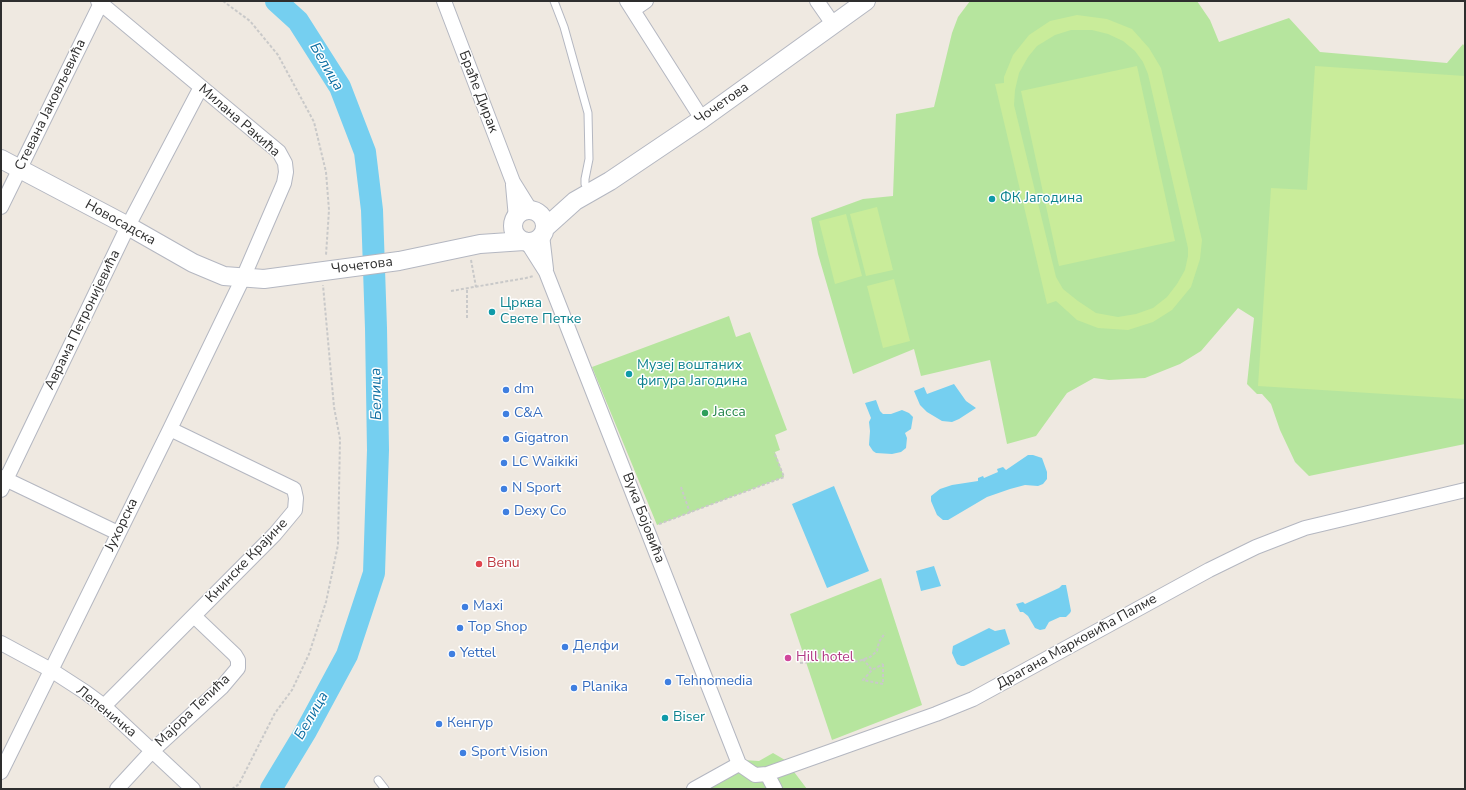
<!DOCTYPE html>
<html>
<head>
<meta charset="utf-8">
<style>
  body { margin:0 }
  #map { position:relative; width:1466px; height:790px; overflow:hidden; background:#efe9e1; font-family:"Nunito Sans",sans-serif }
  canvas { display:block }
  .frame { position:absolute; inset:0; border:2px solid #2e2e2e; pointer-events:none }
</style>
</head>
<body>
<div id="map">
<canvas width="1466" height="790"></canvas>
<div class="frame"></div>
</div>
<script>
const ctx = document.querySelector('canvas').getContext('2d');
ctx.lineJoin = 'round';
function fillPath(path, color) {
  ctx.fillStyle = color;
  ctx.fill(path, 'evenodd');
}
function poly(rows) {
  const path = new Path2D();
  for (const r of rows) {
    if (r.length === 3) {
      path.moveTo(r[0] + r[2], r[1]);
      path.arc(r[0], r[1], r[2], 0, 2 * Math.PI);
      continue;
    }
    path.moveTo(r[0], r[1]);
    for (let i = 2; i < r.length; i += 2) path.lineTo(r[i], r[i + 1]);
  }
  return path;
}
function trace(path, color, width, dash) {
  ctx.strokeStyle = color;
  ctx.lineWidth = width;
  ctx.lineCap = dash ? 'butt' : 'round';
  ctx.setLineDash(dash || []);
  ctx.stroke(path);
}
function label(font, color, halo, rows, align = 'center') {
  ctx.font = font + ' "Nunito Sans",sans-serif';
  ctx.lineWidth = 3;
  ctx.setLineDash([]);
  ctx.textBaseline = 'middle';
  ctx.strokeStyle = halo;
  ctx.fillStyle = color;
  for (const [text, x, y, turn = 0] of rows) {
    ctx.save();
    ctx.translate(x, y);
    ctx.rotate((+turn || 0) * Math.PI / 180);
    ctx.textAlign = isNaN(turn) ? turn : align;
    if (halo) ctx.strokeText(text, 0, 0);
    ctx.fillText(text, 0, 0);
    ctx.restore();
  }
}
fillPath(poly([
  [970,1,1197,1,1210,20,1219,42,1289,18,1320,52,1447,63,1463,44,1465,47,1465,444,1309,476,1295,462,1280,430,1271,404,1262,394,1257,394,1247,384,1254,318,1238,308,1201,351,1180,364,1145,378,1109,380,1094,378,1067,393,1036,436,1007,444,990,360,921,376,914,349,853,374,818,254,811,218,863,199,893,196,896,114,934,107,952,33,958,17],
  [729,316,736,337,750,332,787,430,775,435,780,450,775,452,784,477,657,525,592,367],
  [881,578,922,705,832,740,790,614],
  [773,753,785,760,807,789,694,789,743,760,759,761]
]), '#b6e59e');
fillPath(poly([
  [1077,15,1107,19,1132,29,1149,48,1161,68,1202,240,1200,259,1191,287,1172,310,1153,322,1128,330,1098,328,1077,320,1056,301,1047,304,995,84,1004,83,1004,77,1013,55,1029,35,1050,21],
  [1071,30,1092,30,1108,34,1123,41,1135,51,1143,62,1148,74,1188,248,1188,256,1185,270,1177,284,1167,297,1153,308,1136,314,1118,317,1096,313,1078,301,1063,289,1056,277,1014,105,1015,90,1019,73,1028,57,1037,46,1055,35],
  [1137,66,1175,241,1059,266,1021,91],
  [1315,66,1465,76,1465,399,1258,386,1271,188,1307,190],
  [877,207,893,270,866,276,850,214],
  [846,214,862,276,835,284,819,221],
  [894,279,910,341,883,348,867,286]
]), '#c9ec9a');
fillPath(poly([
  [954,384,966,401,976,408,959,419,952,422,942,421,927,412,920,405,914,391,924,387,927,394],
  [876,400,880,411,883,414,891,414,902,410,909,413,913,417,911,429,905,433,907,438,906,448,901,452,892,454,876,453,873,451,869,445,870,431,869,422,871,418,865,403],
  [1028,455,1033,455,1042,458,1047,472,1047,479,1043,484,1038,486,1025,485,1010,489,987,497,948,520,943,520,937,515,931,501,931,496,940,489,952,485,978,481,978,478,983,476,984,478,998,472,997,469,1003,467,1006,470],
  [834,486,869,571,827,588,792,504],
  [934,566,941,586,921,591,916,571],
  [1062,585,1066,585,1071,611,1070,613,1066,617,1060,617,1049,622,1045,629,1040,630,1035,628,1028,616,1023,612,1020,612,1016,604,1023,602,1025,604,1059,588],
  [989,628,995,631,1005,629,1010,644,964,666,961,666,957,664,952,653,953,646]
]), '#75cff0');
trace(poly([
  [271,789,306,731,347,655,374,573,378,450,376,328,372,210,365,152,340,87,298,21,276,1]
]), '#75cff0', 22);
const service = poly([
  [554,1,564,27,588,113,589,159,585,179,585,184,589,192],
  [378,780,385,789]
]);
const minor = poly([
  [444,1,513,182,531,211],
  [627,1,702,119],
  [817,1,833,24],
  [633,10,646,1],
  [513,185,516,218],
  [1,207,101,3],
  [542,235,546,269],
  [527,242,546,272,739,764],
  [1,477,118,533],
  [1,490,128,226,201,87],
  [1,643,51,670,85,692,104,706,193,789],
  [104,706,275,534,295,510,296,498,294,489,170,429],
  [739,764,755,775,767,774,936,714,973,699,1209,570,1256,547,1305,528,1465,490],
  [1,772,170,429,243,278,284,183,286,172,285,163,279,152,98,1],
  [767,774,775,789],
  [117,789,152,751,222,687,238,668,238,660,235,655,194,616],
  [694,789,739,764]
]);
const tertiary = poly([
  [1,159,128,226,193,263,224,276,264,279,399,261,480,244,524,241],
  [529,226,16],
  [545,228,575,201,610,181,702,119,866,1]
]);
trace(service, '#b4b7c1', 9);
trace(minor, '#b4b7c1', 16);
trace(tertiary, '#b4b7c1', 20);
trace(poly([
  [223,1,250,21,278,55,314,122,326,172,329,210,326,255],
  [471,260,476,287],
  [451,291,526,278,534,276],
  [467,318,467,289],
  [681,487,690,513],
  [659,524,784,477,774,452],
  [863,659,872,670],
  [813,660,824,649,826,660],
  [800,663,826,660,849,662,859,661,870,657,877,651,879,642,885,633],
  [883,664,883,684,863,680,872,670,883,664],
  [232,789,239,784,275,713,292,690,309,654,326,602,338,545,340,439,334,407,323,285]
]), '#c9c9c9', 2, [3, 2]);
trace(service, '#fff', 7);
trace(minor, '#fff', 14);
trace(tertiary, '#fff', 18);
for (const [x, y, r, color] of [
  [992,199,4,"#0f9aa8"],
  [492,312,4,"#0f9aa8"],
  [629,374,4,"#0f9aa8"],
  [506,390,4,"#3f7fe0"],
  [705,413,4,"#2e9e5b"],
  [506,414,4,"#3f7fe0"],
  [506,439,4,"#3f7fe0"],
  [504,463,4,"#3f7fe0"],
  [504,489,4,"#3f7fe0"],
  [506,512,4,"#3f7fe0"],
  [479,564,4,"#e0444e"],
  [465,607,4,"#3f7fe0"],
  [460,628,4,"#3f7fe0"],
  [565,647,4,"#3f7fe0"],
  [452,654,4,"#3f7fe0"],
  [788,658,4,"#d1479c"],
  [668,682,4,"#3f7fe0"],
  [574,688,4,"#3f7fe0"],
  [665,718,4,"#0f9aa8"],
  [439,724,4,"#3f7fe0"],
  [463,753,4,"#3f7fe0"]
]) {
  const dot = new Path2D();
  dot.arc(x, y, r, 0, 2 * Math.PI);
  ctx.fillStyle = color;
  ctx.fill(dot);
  trace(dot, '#fff', 1.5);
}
label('14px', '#2e2e2e', '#fff', [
  ["Браће Дирак",478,92,69],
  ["Чочетова",722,104,-35],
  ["Стевана Јаковљевића",51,105,-64],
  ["Милана Ракића",239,121,41],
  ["Новосадска",120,223,29],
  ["Чочетова",362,266,-7],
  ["Аврама Петронијевића",83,320,-64],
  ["Вука Бојовића",643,518,69],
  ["Јухорска",122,525,-64],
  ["Книнске Крајине",247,561,-46],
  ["Драгана Марковића Палме",1077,642,-29],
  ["Мајора Тепића",193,711,-44],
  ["Лепеничка",106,712,39]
]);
label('14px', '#0d838f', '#fff', [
  ["ФК Јагодина",1000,199],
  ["Црква",500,304],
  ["Свете Петке",500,320],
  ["Музеј воштаних",637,366],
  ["фигура Јагодина",637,382],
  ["Biser",673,718]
], 'left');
label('14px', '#366cbe', '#fff', [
  ["dm",514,390],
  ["C&A",514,414],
  ["Gigatron",514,439],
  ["LC Waikiki",512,463],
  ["N Sport",512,489],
  ["Dexy Co",514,512],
  ["Maxi",473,607],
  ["Top Shop",468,628],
  ["Делфи",573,647],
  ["Yettel",460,654],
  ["Tehnomedia",676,682],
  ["Planika",582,688],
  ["Кенгур",447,724],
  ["Sport Vision",471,753]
], 'left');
label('14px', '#27864d', '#fff', [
  ["Јасса",713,413]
], 'left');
label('14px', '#be3a42', '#fff', [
  ["Benu",487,564]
], 'left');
label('14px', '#b23c85', '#fff', [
  ["Hill hotel",796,658]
], 'left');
label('italic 15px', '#0d6fa3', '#fff', [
  ["Белица",326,67,60],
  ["Белица",377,394,-91],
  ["Белица",312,716,-60]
]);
</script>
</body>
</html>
